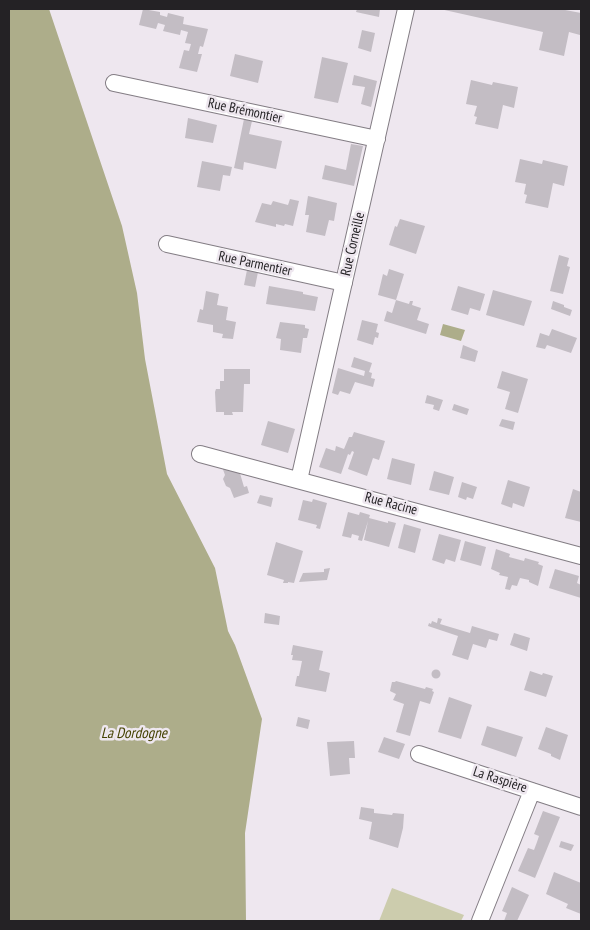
<!DOCTYPE html>
<html>
<head>
<meta charset="utf-8">
<style>
  body { margin:0 }
  #map { position:relative; width:590px; height:930px; overflow:hidden; background:#eee7ef; font-family:"PT Sans Narrow",sans-serif }
  canvas { display:block }
  .frame { position:absolute; inset:0; border:10px solid #242225; pointer-events:none }
</style>
</head>
<body>
<div id="map">
<canvas width="590" height="930"></canvas>
<div class="frame"></div>
</div>
<script>
const ctx = document.querySelector('canvas').getContext('2d');
ctx.lineJoin = 'round';
function fillPath(path, color) {
  ctx.fillStyle = color;
  ctx.fill(path, 'evenodd');
}
function poly(rows) {
  const path = new Path2D();
  for (const r of rows) {
    if (r.length === 3) {
      path.moveTo(r[0] + r[2], r[1]);
      path.arc(r[0], r[1], r[2], 0, 2 * Math.PI);
      continue;
    }
    path.moveTo(r[0], r[1]);
    for (let i = 2; i < r.length; i += 2) path.lineTo(r[i], r[i + 1]);
  }
  return path;
}
function trace(path, color, width, dash) {
  ctx.strokeStyle = color;
  ctx.lineWidth = width;
  ctx.lineCap = dash ? 'butt' : 'round';
  ctx.setLineDash(dash || []);
  ctx.stroke(path);
}
function label(font, color, halo, rows, align = 'center') {
  ctx.font = font + ' "PT Sans Narrow",sans-serif';
  ctx.lineWidth = 5;
  ctx.setLineDash([]);
  ctx.textBaseline = 'middle';
  ctx.strokeStyle = halo;
  ctx.fillStyle = color;
  for (const [text, x, y, turn = 0] of rows) {
    ctx.save();
    ctx.translate(x, y);
    ctx.rotate((+turn || 0) * Math.PI / 180);
    ctx.textAlign = isNaN(turn) ? turn : align;
    if (halo) ctx.strokeText(text, 0, 0);
    ctx.fillText(text, 0, 0);
    ctx.restore();
  }
}
fillPath(poly([
  [392,888,464,915,461,921,379,921]
]), '#ccccad');
fillPath(poly([
  [9,9,49,9,122,226,137,293,145,359,167,474,215,568,228,631,235,645,262,719,245,833,246,921,9,921],
  [443,324,465,330,461,341,440,335]
]), '#adad8a');
fillPath(poly([
  [143,9,160,12,160,15,167,17,168,13,184,17,183,24,208,29,203,47,200,46,198,54,202,54,197,72,179,68,184,50,189,51,191,44,185,43,188,32,181,30,180,35,163,31,165,25,158,23,156,29,139,25],
  [357,9,380,9,379,17,356,12],
  [440,9,560,9,581,13,581,29,580,35,569,32,564,56,539,50,543,32],
  [362,30,375,33,371,52,358,48],
  [235,54,263,61,258,83,230,76],
  [322,57,348,63,338,103,314,98],
  [354,75,377,81,371,107,361,104,365,87,352,85],
  [471,80,492,85,493,82,518,87,514,108,503,105,498,129,475,124,477,117,474,116,477,106,466,104],
  [188,118,217,125,213,143,185,138],
  [244,119,252,121,249,134,282,141,276,169,244,162,243,170,234,168],
  [351,144,363,146,354,186,322,179,325,165,346,170],
  [520,159,542,164,543,160,568,166,564,186,553,183,548,208,525,203,527,195,524,194,526,184,515,182],
  [202,161,232,167,230,176,223,175,220,191,197,187],
  [308,196,337,203,334,221,329,220,325,236,306,232,309,215,305,215],
  [290,199,299,201,293,226,285,224,284,226,276,224,276,227,255,222,262,203,271,205,273,201,288,205],
  [400,219,425,226,416,254,389,245,395,226,397,227],
  [559,255,569,258,567,266,570,267,563,294,550,291],
  [389,269,404,274,396,300,378,295,383,274,387,276],
  [247,270,258,272,255,287,244,285],
  [269,286,303,292,303,294,318,297,315,311,266,304],
  [458,286,485,294,480,311,470,308,468,315,451,310],
  [493,290,532,301,524,326,486,315],
  [206,291,219,294,217,305,228,307,226,320,236,322,233,339,222,338,223,334,213,332,213,325,197,322,200,309,203,310],
  [396,300,409,304,410,301,413,301,412,305,421,308,417,320,429,324,426,334,384,321,387,311,392,313],
  [553,301,564,305,564,307,572,310,570,316,551,309],
  [362,320,378,324,376,332,379,333,378,338,375,337,373,345,357,340],
  [280,322,305,325,305,328,309,329,307,338,303,338,301,353,280,350,281,339,276,338],
  [552,329,577,338,571,353,547,345,545,349,536,347,540,333,549,336],
  [463,345,478,351,475,362,460,358],
  [354,357,372,363,369,372,372,373,371,378,375,379,373,387,355,382,350,394,340,391,338,395,332,393,338,368,364,376,365,371,351,367],
  [224,369,250,369,250,384,244,384,243,412,232,412,233,415,224,415,224,412,216,412,215,392,216,389,220,389,220,381,224,381],
  [502,371,528,379,518,413,505,409,510,392,497,388],
  [427,395,443,400,439,411,433,409,434,405,425,403],
  [454,404,469,409,467,415,452,410],
  [502,419,515,422,513,430,499,426],
  [268,421,295,429,288,453,261,445],
  [354,432,385,441,379,460,373,458,367,476,348,469,354,452,352,451,350,455,348,454,341,474,319,467,326,448,335,451,336,446,344,449,349,437,352,437],
  [392,458,415,464,411,485,387,479],
  [221,464,239,470,244,487,247,486,249,493,234,498,230,488,226,486,223,479,225,475],
  [434,471,454,477,449,495,429,490],
  [508,480,530,487,524,507,513,503,512,508,501,504],
  [462,482,477,487,473,499,467,497,466,500,458,497],
  [573,489,581,492,581,522,565,518],
  [260,495,273,498,271,507,257,503],
  [313,499,327,503,320,529,316,528,317,525,298,520,303,500,312,502],
  [348,512,359,515,360,512,370,515,369,518,388,523,388,521,396,523,389,547,364,540,368,521,362,541,358,540,359,536,352,534,351,538,342,536],
  [404,524,421,529,415,553,398,548],
  [439,534,461,540,455,562,446,559,444,564,432,560],
  [465,541,486,547,481,566,460,560],
  [276,542,303,551,294,583,288,582,288,583,283,583,284,580,267,575],
  [496,549,510,554,509,557,524,561,525,558,539,562,538,564,543,566,538,586,529,582,529,580,520,578,517,586,512,585,510,590,505,589,508,577,499,575,500,573,491,569],
  [330,568,327,580,299,582,303,573,324,572,324,569],
  [555,569,579,576,577,583,581,585,581,598,549,588],
  [265,613,280,616,279,625,264,623],
  [438,618,442,619,440,624,470,633,472,626,499,634,497,641,489,639,486,648,473,644,468,660,452,655,458,636,428,626,429,623,431,624,432,621,437,623],
  [514,633,530,638,527,651,510,645],
  [293,645,323,651,319,670,330,673,326,692,295,686,297,676,299,676,302,661,292,660,293,655,291,655],
  [436,674,4.5],
  [530,671,542,675,543,673,553,676,546,697,524,690],
  [396,681,425,689,426,687,433,689,432,691,434,692,430,704,420,701,410,736,396,732,404,704,393,700,396,694,390,691,392,682,395,682],
  [449,697,472,705,461,739,438,732],
  [298,717,310,720,308,729,296,726],
  [487,726,523,737,516,757,481,745],
  [546,727,568,735,560,760,551,756,551,754,538,749],
  [384,737,405,744,399,759,378,752],
  [354,741,355,758,349,758,350,774,330,776,327,742],
  [361,807,374,809,374,813,392,815,393,813,404,814,403,828,398,848,369,839,372,822,359,819],
  [543,811,560,817,535,878,518,871,528,848,534,850,537,842,539,836,534,834],
  [561,841,574,845,571,851,559,847],
  [554,872,581,883,581,914,566,908,568,904,546,894],
  [512,887,529,895,517,921,504,921,507,913,502,911]
]), '#c3bdc4');
const minor = poly([
  [114,83,377,139],
  [167,244,344,283],
  [200,454,581,556],
  [299,480,406,9],
  [419,754,581,807],
  [480,921,532,791]
]);
trace(minor, '#837d84', 18);
trace(minor, '#fff', 16);
label('14px', '#242225', '#eee7ef', [
  ["Rue Brémontier",245,111,12],
  ["Rue Corneille",353,244,-77],
  ["Rue Parmentier",255,264,12],
  ["Rue Racine",391,504,15],
  ["La Raspière",500,780,18]
]);
label('italic 15px', '#444202', '#eee7ef', [
  ["La Dordogne",134,734]
]);
</script>
</body>
</html>
